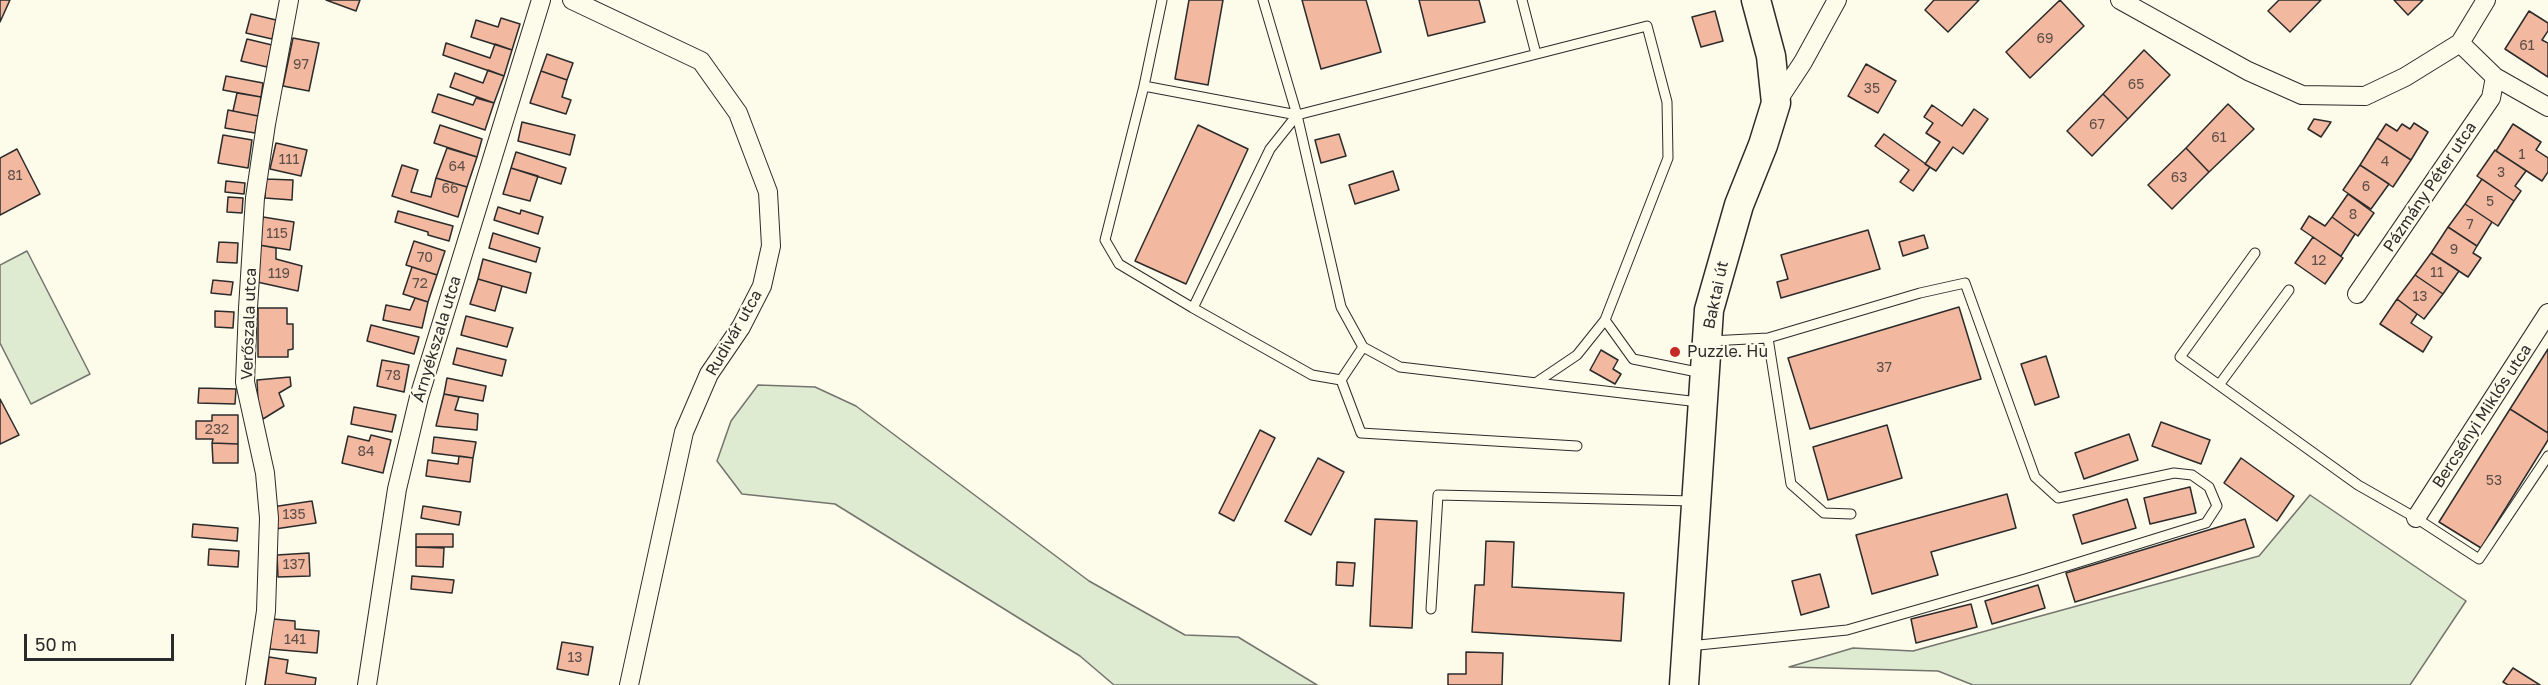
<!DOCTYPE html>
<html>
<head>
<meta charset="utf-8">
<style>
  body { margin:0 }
  #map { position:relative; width:2548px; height:685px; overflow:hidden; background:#fdfbea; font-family:"Golos Text",sans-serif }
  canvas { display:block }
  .scale { position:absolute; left:24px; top:634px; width:150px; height:27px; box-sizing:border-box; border:3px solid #2b2b2b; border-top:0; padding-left:8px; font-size:18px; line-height:21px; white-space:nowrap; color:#2b2b2b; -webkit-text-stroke:4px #fdfbea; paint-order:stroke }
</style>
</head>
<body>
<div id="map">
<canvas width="2548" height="685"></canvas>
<div class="scale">50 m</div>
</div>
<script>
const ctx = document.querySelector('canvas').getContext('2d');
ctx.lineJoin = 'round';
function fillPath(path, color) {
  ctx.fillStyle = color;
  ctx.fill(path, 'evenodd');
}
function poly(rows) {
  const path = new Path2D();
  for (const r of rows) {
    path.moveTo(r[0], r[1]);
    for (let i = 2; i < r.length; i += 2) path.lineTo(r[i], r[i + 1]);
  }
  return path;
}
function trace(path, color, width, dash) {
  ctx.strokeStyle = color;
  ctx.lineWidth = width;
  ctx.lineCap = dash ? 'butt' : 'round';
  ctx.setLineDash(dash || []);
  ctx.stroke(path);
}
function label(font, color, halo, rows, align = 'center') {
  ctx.font = font + ' "Golos Text",sans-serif';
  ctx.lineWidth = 4.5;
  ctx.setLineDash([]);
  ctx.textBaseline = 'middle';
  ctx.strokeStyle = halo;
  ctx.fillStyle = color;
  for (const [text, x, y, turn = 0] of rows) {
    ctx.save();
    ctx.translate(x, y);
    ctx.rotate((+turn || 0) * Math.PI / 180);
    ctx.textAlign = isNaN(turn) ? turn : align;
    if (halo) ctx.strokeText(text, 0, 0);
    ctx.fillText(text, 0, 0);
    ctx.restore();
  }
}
const green = poly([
  [27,251,90,374,31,404,0,343,0,265,27,251],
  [758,385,815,387,856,406,1089,581,1185,635,1238,637,1317,685,1114,685,1080,656,835,504,742,494,717,461,731,421,758,385],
  [2310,495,2466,601,2410,685,1973,685,1938,671,1789,667,1853,648,1913,651,2259,556,2310,495]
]);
fillPath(green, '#deebd1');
trace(green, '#74746e', 1.5);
const building = poly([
  [0,0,10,0,0,22,0,0],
  [326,0,360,0,356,11,326,0],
  [1189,0,1223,0,1208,85,1175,79,1189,0],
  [1302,0,1366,0,1381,52,1321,69,1302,0],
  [1419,0,1479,0,1485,22,1428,36,1419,0],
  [1934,0,1979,0,1948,32,1925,10,1934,0],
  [2060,0,2084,26,2030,78,2006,52,2060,0],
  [2279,0,2321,0,2290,32,2268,11,2279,0],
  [2394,0,2423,0,2408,15,2394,0],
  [1715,11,1723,41,1701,47,1692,17,1715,11],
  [2529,11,2548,23,2548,31,2542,40,2548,43,2548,77,2505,49,2529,11],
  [251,14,276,20,272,39,246,33,251,14],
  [501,18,520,24,512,50,471,37,476,20,498,27,501,18],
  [293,38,319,43,309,91,283,86,293,38],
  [247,39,272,45,267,67,241,61,247,39],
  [446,43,490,58,495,44,512,50,504,76,443,55,446,43],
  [2144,50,2170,75,2128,119,2103,94,2144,50],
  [547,54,573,63,567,80,541,71,547,54],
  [1866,64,1896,81,1878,113,1848,96,1866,64],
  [488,70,504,76,494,103,450,87,455,73,483,83,488,70],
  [541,71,567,80,562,97,571,100,566,114,530,103,541,71],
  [226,76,263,83,261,97,223,90,226,76],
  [237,93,261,97,258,116,233,111,237,93],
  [438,94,473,105,476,98,494,103,485,130,432,112,438,94],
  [2103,94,2128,119,2092,156,2067,131,2103,94],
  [2228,104,2254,129,2209,172,2186,148,2228,104],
  [1932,105,1962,126,1974,109,1988,119,1963,154,1953,147,1936,171,1925,164,1940,142,1926,133,1933,123,1924,117,1932,105],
  [228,110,258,116,255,133,225,128,228,110],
  [2314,119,2331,122,2321,137,2308,129,2314,119],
  [522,122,575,135,570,155,518,141,522,122],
  [2414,123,2428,132,2411,160,2377,138,2386,124,2397,131,2402,124,2410,129,2414,123],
  [2513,124,2541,142,2536,150,2548,158,2548,172,2542,181,2496,151,2513,124],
  [440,125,482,139,477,157,434,143,440,125],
  [1198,125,1248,149,1186,284,1135,261,1198,125],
  [1339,134,1346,156,1321,163,1315,140,1339,134],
  [1884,134,1930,167,1913,191,1900,182,1909,170,1875,146,1884,134],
  [223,135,252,140,248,168,218,163,223,135],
  [2377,138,2411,160,2393,187,2360,165,2377,138],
  [276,143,307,150,301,176,270,169,276,143],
  [447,148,477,157,467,187,436,178,447,148],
  [2186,148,2209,172,2172,209,2148,185,2186,148],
  [17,149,40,194,0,215,0,158,17,149],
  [2495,150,2526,171,2515,186,2521,191,2514,201,2477,176,2495,150],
  [516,152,566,168,561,184,511,168,516,152],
  [402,165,418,170,411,192,431,197,436,178,467,187,458,217,392,196,402,165],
  [2360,165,2389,184,2371,209,2343,190,2360,165],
  [511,168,538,176,530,201,503,194,511,168],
  [1393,171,1399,190,1355,204,1349,185,1393,171],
  [266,179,293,180,292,200,265,198,266,179],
  [2482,179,2514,201,2498,226,2465,204,2482,179],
  [226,181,245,183,244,194,225,192,226,181],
  [2348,194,2374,213,2358,236,2332,217,2348,194],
  [228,197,243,198,242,213,227,212,228,197],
  [2465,204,2492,222,2477,246,2448,227,2465,204],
  [498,207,520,214,521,210,543,217,538,234,494,220,498,207],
  [398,211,453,226,449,241,428,235,428,232,395,222,398,211],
  [2309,216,2325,226,2332,217,2355,234,2341,256,2301,229,2309,216],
  [263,217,294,222,290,250,259,245,263,217],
  [2448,227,2477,246,2473,253,2481,258,2468,277,2431,253,2448,227],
  [1868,230,1880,269,1781,298,1777,282,1788,279,1781,255,1868,230],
  [493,233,540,248,536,262,489,248,493,233],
  [1924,235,1928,248,1903,256,1899,242,1924,235],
  [2313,237,2343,258,2325,284,2295,263,2313,237],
  [414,241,445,251,437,275,406,265,414,241],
  [219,242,238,243,237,263,217,262,219,242],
  [259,245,276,248,276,259,302,266,298,291,257,282,259,245],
  [2431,253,2459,271,2443,294,2415,275,2431,253],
  [483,259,531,273,526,293,478,279,483,259],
  [412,267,437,275,428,302,403,294,412,267],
  [2415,275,2443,294,2424,319,2397,299,2415,275],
  [478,279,502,286,495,311,470,304,478,279],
  [213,280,233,282,231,295,211,293,213,280],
  [415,298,428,302,422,328,383,320,386,305,410,310,415,298],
  [2397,299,2417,314,2411,323,2432,337,2423,352,2380,324,2397,299],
  [1959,307,1981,379,1810,429,1788,358,1959,307],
  [258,308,287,308,287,324,293,324,293,349,288,350,288,357,258,357,258,308],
  [215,311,234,312,233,328,215,327,215,311],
  [466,316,513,328,507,347,461,335,466,316],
  [371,325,419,337,414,354,367,341,371,325],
  [457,348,506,360,502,376,453,364,457,348],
  [2548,349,2548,433,2510,409,2548,349],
  [1601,350,1618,360,1613,369,1621,374,1615,384,1590,370,1601,350],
  [2046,356,2059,397,2035,405,2021,364,2046,356],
  [382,360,409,365,404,392,377,386,382,360],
  [290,377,291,386,279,393,284,406,263,419,258,402,257,380,290,377],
  [447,378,486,386,483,401,444,394,447,378],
  [199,388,236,389,235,404,198,403,199,388],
  [444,394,459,397,455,410,478,414,477,430,436,426,444,394],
  [0,399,19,435,0,444,0,399],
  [354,407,396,415,392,432,351,424,354,407],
  [2510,409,2548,433,2548,440,2481,548,2439,522,2510,409],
  [212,415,238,415,238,444,212,443,213,439,196,439,196,421,212,421,212,415],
  [2161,422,2210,440,2201,464,2152,446,2161,422],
  [1887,425,1902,478,1828,500,1813,447,1887,425],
  [1260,430,1275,438,1234,521,1219,513,1260,430],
  [2129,434,2138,460,2084,479,2075,453,2129,434],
  [371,435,391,440,383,473,342,463,348,436,369,441,371,435],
  [434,437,476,442,473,458,432,453,434,437],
  [212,443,238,444,238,463,213,463,212,443],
  [459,456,473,458,470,482,426,476,428,460,458,464,459,456],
  [1318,458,1344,472,1311,535,1285,521,1318,458],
  [2241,458,2294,496,2277,521,2224,483,2241,458],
  [2190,487,2196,513,2150,524,2144,498,2190,487],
  [2007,494,2016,528,1931,552,1938,575,1872,594,1856,535,2007,494],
  [2127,499,2136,528,2082,544,2073,515,2127,499],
  [312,501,316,523,275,529,272,507,312,501],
  [423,506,461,512,459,525,421,518,423,506],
  [1375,519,1417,521,1412,628,1370,626,1375,519],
  [2245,519,2254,547,2075,602,2066,573,2245,519],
  [193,524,238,528,237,541,192,537,193,524],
  [416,534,453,534,453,547,416,547,416,534],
  [1486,541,1514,542,1512,587,1624,593,1621,641,1472,632,1475,585,1484,585,1486,541],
  [416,547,444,548,443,567,416,566,416,547],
  [209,549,239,551,238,567,208,565,209,549],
  [309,553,310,576,278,577,277,555,309,553],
  [1337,562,1355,563,1353,586,1336,585,1337,562],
  [1820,574,1829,607,1801,615,1792,581,1820,574],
  [412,576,454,580,452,593,411,589,412,576],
  [2038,585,2045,608,1992,624,1985,601,2038,585],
  [1971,604,1977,627,1916,643,1911,619,1971,604],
  [273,619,295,621,295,629,319,631,317,653,270,649,273,619],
  [562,642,593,647,588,675,557,669,562,642],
  [1466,652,1503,653,1502,685,1448,685,1448,674,1466,674,1466,652],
  [269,657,288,660,286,673,316,678,315,685,265,685,269,657],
  [2513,668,2540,685,2508,685,2503,682,2513,668]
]);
fillPath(building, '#f2b8a0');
trace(building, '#2b2b2b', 1.5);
const lane = poly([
  [1162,0,1144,86,1297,115,1647,26,1667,102,1668,158,1605,320,1633,359,1702,373],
  [1263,0,1297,115,1341,307,1363,347,1400,367,1699,402],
  [1522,0,1536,54],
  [1144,86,1105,240,1119,264,1193,308],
  [1297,115,1270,149,1193,308,1312,375,1341,380],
  [2255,253,2180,357,2358,485,2416,518,2479,559,2548,456],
  [1768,338,1791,484,1824,513,1851,514],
  [1363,347,1341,380,1361,433,1577,446],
  [1537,382,1577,355,1605,320],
  [2219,385,2289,290],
  [1431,609,1438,495,1693,501],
  [1689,646,1847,630,2025,579,2206,523,2217,506,2209,487,2192,475,2174,473,2058,498,2035,477,1965,283,1920,293,1768,338,1710,341]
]);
const street = poly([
  [572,0,701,61,738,113,768,192,771,246,762,286,741,327,709,374,684,432,629,685],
  [2120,0,2248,71,2302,95,2365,96,2405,77,2460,43,2486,0],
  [2460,43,2495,77,2548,107],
  [1776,103,1803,62,1837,0],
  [2357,294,2491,98,2495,77],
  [2416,518,2548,313],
  [255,685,266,611,269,518,265,473,245,382,248,308,255,198,266,124,289,0],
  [367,685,397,489,419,397,541,0]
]);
const primary = poly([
  [1684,685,1709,310,1739,205,1763,145,1776,103,1771,56,1756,0]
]);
trace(lane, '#2b2b2b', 11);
trace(street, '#2b2b2b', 20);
trace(primary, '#2b2b2b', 31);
trace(lane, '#fdfbea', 9);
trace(street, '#fdfbea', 18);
trace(primary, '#fdfbea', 28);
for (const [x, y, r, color] of [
  [1675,352,6,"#c62828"]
]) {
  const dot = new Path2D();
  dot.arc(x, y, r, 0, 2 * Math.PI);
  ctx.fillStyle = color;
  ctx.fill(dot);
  trace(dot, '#fdfbea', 2);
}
label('14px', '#5d4e48', null, [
  ["69",2045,39],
  ["61",2527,46],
  ["97",301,65],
  ["65",2136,85],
  ["35",1872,89],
  ["67",2097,125],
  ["61",2219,138],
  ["1",2522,155],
  ["111",289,160],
  ["4",2385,162],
  ["64",457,167],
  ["3",2501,173],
  ["81",15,176],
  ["63",2179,178],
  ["6",2366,187],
  ["66",450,189],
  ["5",2490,202],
  ["8",2353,215],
  ["7",2470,225],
  ["115",277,234],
  ["9",2454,250],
  ["70",425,258],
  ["12",2319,261],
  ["11",2437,273],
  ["119",279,274],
  ["72",420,284],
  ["13",2420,297],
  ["37",1884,368],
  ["78",393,376],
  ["232",217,430],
  ["84",366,452],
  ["53",2494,481],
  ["135",294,515],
  ["137",294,565],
  ["141",295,640],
  ["13",575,658]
]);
label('16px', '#2b2b2b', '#fdfbea', [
  ["Pázmány Péter utca",2430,187,-56],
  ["Baktai út",1716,295,-78],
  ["Verőszala utca",249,324,-88],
  ["Rudivár utca",734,333,-60],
  ["Árnyékszala utca",437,339,-73],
  ["Bercsényi Miklós utca",2482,416,-57]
]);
label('16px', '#2b2b2b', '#fdfbea', [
  ["Puzzle. Hu",1687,352]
], 'left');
</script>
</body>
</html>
